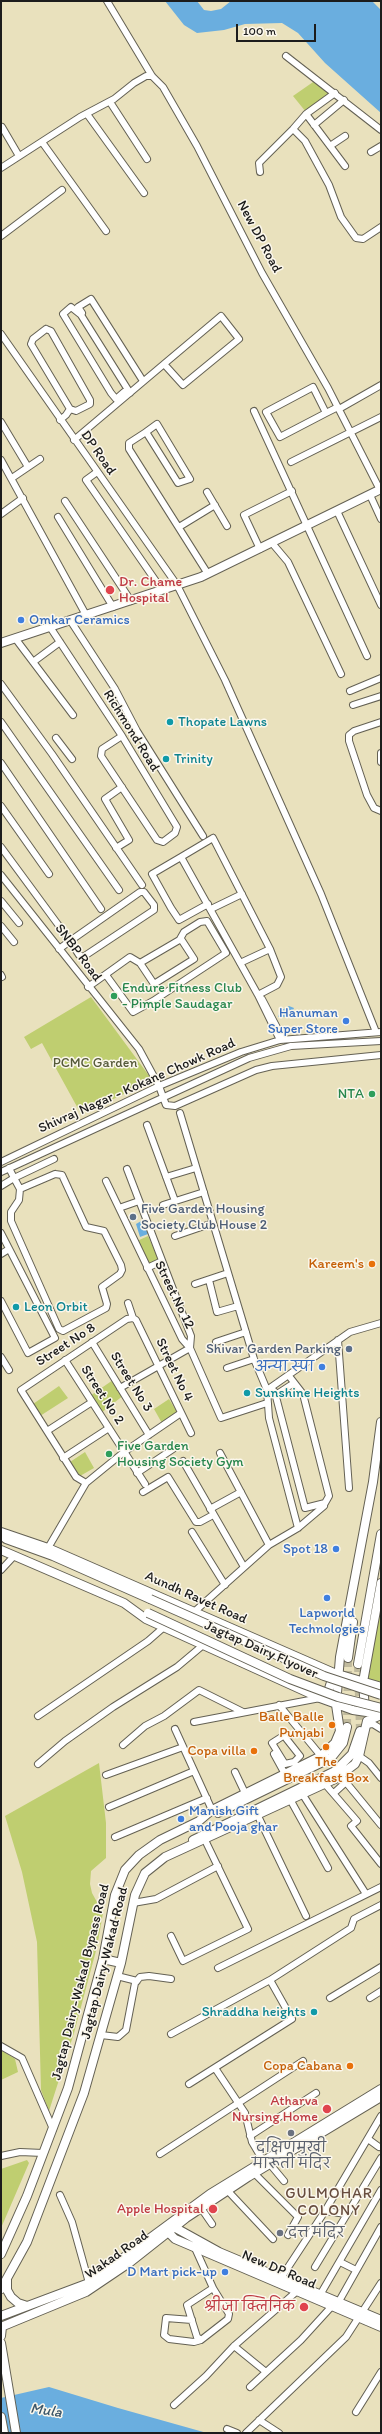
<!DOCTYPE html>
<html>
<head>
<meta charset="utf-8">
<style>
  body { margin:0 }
  #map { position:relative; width:382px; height:2434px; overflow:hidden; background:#e9e1bd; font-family:Itim,sans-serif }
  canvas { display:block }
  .frame { position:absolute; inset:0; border:2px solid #1c1c1c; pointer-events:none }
  .scale { position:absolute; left:236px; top:24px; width:80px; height:18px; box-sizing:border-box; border:2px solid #1c1c1c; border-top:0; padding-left:5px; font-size:12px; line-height:14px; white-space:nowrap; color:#1c1c1c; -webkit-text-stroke:3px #fbf7ec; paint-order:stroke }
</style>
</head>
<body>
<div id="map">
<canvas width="382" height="2434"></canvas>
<div class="frame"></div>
<div class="scale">100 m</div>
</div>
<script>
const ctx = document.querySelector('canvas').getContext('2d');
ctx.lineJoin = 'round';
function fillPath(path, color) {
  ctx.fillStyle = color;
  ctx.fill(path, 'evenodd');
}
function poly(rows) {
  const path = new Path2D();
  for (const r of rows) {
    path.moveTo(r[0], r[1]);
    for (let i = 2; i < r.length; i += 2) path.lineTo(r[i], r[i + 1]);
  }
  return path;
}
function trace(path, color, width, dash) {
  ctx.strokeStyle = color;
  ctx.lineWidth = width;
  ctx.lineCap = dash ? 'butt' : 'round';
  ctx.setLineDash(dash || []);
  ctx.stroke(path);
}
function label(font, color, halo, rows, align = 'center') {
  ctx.font = font + ' Itim,"Playpen Sans Deva",sans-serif';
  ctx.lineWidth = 3;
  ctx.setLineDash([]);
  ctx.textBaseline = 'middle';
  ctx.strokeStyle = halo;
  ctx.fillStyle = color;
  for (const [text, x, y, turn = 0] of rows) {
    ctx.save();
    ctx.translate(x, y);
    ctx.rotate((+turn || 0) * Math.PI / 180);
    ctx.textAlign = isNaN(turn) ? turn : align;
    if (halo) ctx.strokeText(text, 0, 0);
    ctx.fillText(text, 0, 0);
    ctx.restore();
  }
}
fillPath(poly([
  [316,80,333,93,306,112,293,96],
  [91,997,150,1077,150,1082,81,1114,42,1043,31,1049,24,1037],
  [148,1236,159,1261,149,1265,137,1241],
  [113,1380,124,1395,101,1413,90,1396],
  [59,1386,68,1398,40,1416,33,1404],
  [169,1399,178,1414,163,1425,154,1409],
  [85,1452,94,1468,80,1476,70,1462],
  [381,1594,381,1682,367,1679],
  [99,1763,106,1823,106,1858,91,1871,90,1884,92,1893,103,1913,97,1947,74,2033,49,2111,41,2090,37,1942,22,1872,5,1816],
  [1,2050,15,2059,18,2072,1,2080],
  [27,2160,29,2163,1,2228,1,2169]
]), '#bfce70');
fillPath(poly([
  [165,1,197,1,204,10,211,11,221,9,231,1,372,1,381,10,381,113,325,63,298,33,282,23,245,24,224,30,197,33,184,25],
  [289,1006,294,1008,290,1017,278,1017,280,1011],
  [143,1220,148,1234,140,1237,136,1224],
  [49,2387,118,2408,207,2433,1,2433,1,2398]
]), '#6aaedf');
trace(poly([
  [358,1664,360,1731],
  [347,1727,348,1658]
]), '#c0ba9d', 8, [8, 4]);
const minor = poly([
  [107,1,152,76,163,87,197,146,262,273,328,388,380,490],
  [286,56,381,130],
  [110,102,147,159],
  [87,114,144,193],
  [306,114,345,166],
  [314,125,344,100],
  [2,127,19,156],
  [293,129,305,141,329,185,341,217,356,238,363,239,381,227],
  [42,142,106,231],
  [330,146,345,136],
  [371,152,381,146],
  [1,168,80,117,114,99,134,83,146,76,152,76],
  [260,172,259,163,293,129,306,114,335,93],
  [1,236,62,190],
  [82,313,78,307,91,299,143,381],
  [46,329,51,331,90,400,90,404,76,411,70,409,31,344,33,339,46,329],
  [1,334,177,585,225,680,321,894,376,1032],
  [124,392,116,399,111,393,63,314,71,307,81,315,130,393],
  [339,409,381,385],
  [254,411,367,656],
  [326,413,313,387,266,412,280,437,326,413,338,407],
  [60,420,66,415,70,409],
  [1,422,28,467],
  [146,432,157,424,190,479,178,483,146,432,129,443,129,449,208,574],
  [74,440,164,364,221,316,239,339,183,385,164,364],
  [1,460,86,615],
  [291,462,381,417],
  [97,472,86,480,162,590],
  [12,478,40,459],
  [207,492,227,526],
  [370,495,381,519],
  [65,501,131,601],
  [337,511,381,605],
  [1,514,23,498],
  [58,517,113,607],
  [179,527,215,505],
  [272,543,288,562,341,674],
  [260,549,244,515,292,491],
  [70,620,115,689,137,731,203,836],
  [50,627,122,736,177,827,175,833,163,842,157,840,101,756,102,749,122,736],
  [15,638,73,715],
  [33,662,60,642],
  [1,684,52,754,142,885],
  [350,691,381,678],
  [353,705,381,696],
  [1,722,119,890],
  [381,722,354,731,349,735,349,741,367,795,374,808,381,811],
  [56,738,72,759],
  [381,753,381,762],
  [1,763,101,909],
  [1,806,49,874],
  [213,838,270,949,281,977,277,985,258,995,181,857,213,838],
  [1,847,65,934],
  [116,848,129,840,105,799,122,787],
  [181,857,152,874,171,908,179,920,208,904],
  [1,875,139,1049,159,1086,166,1105,175,1106,256,1070,272,1066,381,1055],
  [1,901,19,923],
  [211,909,242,894],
  [1,926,14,942],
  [59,949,70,941,140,892,144,892,154,905,154,910,83,957,79,955,70,941],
  [240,963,270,949],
  [1,975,2,977],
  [106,975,133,1012,153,1001,226,953,207,921,200,922,184,932,180,939],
  [88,987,130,957,140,963,181,939,194,959,154,984,140,963],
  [280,1040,258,995,262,999,283,1039],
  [180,1113,254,1359,267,1390,269,1418,298,1528],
  [147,1125,175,1201],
  [1,1162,159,1086,241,1052,280,1040,381,1032],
  [127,1169,191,1336,190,1348],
  [1,1172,249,1058,291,1046,381,1041],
  [55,1174,62,1175,86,1227,104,1231,121,1265,122,1270,120,1274,102,1287,107,1304,106,1308,63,1331,59,1329,11,1221,11,1212,19,1200,20,1189,55,1174],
  [166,1177,196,1168],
  [106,1181,182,1339,190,1348,221,1418,267,1403],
  [1,1186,14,1178,9,1168],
  [20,1189,14,1178,54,1159],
  [163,1205,204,1192],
  [119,1208,139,1201],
  [1,1233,55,1338,28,1353,1,1301],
  [175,1236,213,1223],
  [1,1254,9,1249],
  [147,1268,162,1261],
  [209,1280,217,1312,238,1306],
  [195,1284,228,1273],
  [128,1303,133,1318],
  [338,1340,349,1488],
  [92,1342,149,1435],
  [216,1342,246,1332],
  [1,1357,9,1370],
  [65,1360,145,1484],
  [227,1368,254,1359],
  [120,1388,190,1348],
  [267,1390,350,1332,381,1323],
  [273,1390,277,1394,294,1383],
  [275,1393,305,1508,325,1503,329,1496,303,1394,289,1376],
  [47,1431,92,1402],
  [220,1453,269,1545],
  [63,1458,109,1428],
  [183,1461,244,1567],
  [137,1473,173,1449],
  [86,1483,76,1477,21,1390,127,1319,133,1318,136,1320,191,1433],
  [143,1492,168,1477,196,1522,200,1522,213,1515],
  [210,1509,241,1492],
  [192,1532,225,1585],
  [48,1548,86,1483,124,1452,181,1413],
  [1,1570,14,1556],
  [194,1612,269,1545,298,1528,324,1506],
  [279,1705,321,1756],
  [38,1716,148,1641,164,1627],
  [194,1722,320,1698],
  [366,1725,373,1724,381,1729],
  [175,1729,212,1810],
  [123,1745,145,1726,164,1716,199,1690,243,1712],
  [274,1754,285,1774],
  [359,1756,369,1763,381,1778],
  [294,1762,285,1764,272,1743,283,1736,285,1737,300,1756,294,1762,297,1768],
  [38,1764,65,1741,113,1707,177,1667,202,1646],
  [235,1772,245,1793],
  [106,1775,183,1747],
  [340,1775,381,1825],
  [325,1784,357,1821,351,1826,381,1864],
  [334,1793,346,1782],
  [303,1795,366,1894],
  [291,1801,328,1868],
  [109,1807,194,1771],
  [258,1816,306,1916],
  [115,1837,207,1798],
  [133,1903,156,1899,218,1866],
  [171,1936,183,1961,248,1929,205,1840],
  [218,1968,381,1887],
  [117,1976,137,1981],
  [330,1998,381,1967],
  [370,1998,381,1991],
  [171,2034,270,1980,351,1928,354,1919,381,1905],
  [101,2035,118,2037,126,2030,135,1983,140,1977,149,1976,171,1979],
  [1,2046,22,2058,53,2129],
  [215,2068,245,2113,252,2142,265,2164],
  [189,2084,292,2019,270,1980],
  [250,2136,316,2093],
  [368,2139,379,2147],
  [160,2154,303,2061],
  [1,2156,20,2152,43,2153],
  [269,2163,284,2181],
  [254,2173,298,2217,288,2235],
  [227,2190,273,2239],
  [60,2195,72,2222,89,2283],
  [201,2208,212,2224],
  [325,2211,346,2214],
  [195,2248,213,2288,187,2305,197,2337,201,2340,228,2319,229,2314,213,2288],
  [340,2262,356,2270],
  [315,2267,381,2158],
  [281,2278,325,2211,381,2116],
  [320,2295,381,2190],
  [338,2303,381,2227],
  [192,2320,166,2318,164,2335,169,2339,194,2342,201,2340],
  [234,2346,266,2372],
  [250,2387,301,2340,332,2306],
  [174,2405,206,2376,234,2346,296,2292],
  [356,2412,381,2372],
  [259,2420,279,2433],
  [227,2429,237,2433],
  [246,2433,346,2337,381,2283]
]);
const major = poly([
  [1,643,201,577,381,489],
  [1,1532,48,1548,334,1673,381,1687],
  [1,1535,6,1539,53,1556,150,1599],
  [1,1550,124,1603,146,1619,320,1698,353,1710,380,1714],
  [348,1658,353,1622],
  [358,1664,381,1534],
  [326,1698,334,1673],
  [365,1710,363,1682,381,1583],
  [218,1813,331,1758,343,1743,347,1727],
  [193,1840,335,1771,352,1754,360,1731],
  [103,1959,121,1963],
  [172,2226,219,2252,381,2320],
  [166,2230,175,2239,381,2327],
  [1,2254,27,2196,68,2088,103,1959,115,1895,125,1870,139,1855,160,1840,199,1821,212,1810,321,1756,335,1743,340,1731,336,1705,340,1657,373,1482,381,1422],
  [7,2280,7,2290,11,2297,18,2303,27,2306],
  [1,2289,27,2242,84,2093,121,1963,135,1895,145,1873,165,1857,335,1779,355,1764,359,1756,367,1721,381,1715],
  [1,2316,89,2283,210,2194,381,2089],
  [1,2327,86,2292,129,2263,186,2218,248,2177,381,2097],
  [1,2336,2,2327],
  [1,2343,16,2433],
  [1,2417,4,2433]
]);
trace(minor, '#646154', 8);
trace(major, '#646154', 10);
trace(minor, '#fff', 6);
trace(major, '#fff', 8);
const majorBridge = poly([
  [150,1599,324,1676,381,1695],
  [148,1613,290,1679,338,1697,381,1708]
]);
trace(majorBridge, '#646154', 10, []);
trace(majorBridge, '#fff', 8);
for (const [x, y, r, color] of [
  [110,590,5,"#e0444e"],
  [21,620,4,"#3f7fe0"],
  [170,722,4,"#0f9aa8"],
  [166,759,4,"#0f9aa8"],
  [114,996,4,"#2e9e5b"],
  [346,1021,4,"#3f7fe0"],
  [372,1094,4,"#2e9e5b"],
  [133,1217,4,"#5c6f8a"],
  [372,1264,4,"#e8710a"],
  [16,1307,4,"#0f9aa8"],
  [349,1349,4,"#5c6f8a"],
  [322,1367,4,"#3f7fe0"],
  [247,1393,4,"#0f9aa8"],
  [109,1454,4,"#2e9e5b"],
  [336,1549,4,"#3f7fe0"],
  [327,1598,4,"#3f7fe0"],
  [332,1725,4,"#e8710a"],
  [326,1747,4,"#e8710a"],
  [254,1751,4,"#e8710a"],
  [181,1819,4,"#3f7fe0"],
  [314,2012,4,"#0f9aa8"],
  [350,2066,4,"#e8710a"],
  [327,2109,5,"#e0444e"],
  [291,2133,4,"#6b7280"],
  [213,2209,5,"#e0444e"],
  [280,2233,4,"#6b7280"],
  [225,2272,4,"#3f7fe0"],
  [304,2307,5,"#e0444e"]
]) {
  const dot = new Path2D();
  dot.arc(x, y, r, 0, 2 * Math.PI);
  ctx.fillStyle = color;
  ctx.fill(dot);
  trace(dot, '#fbf7ec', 1.5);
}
label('14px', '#1c1c1c', '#fbf7ec', [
  ["New DP Road",259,237,62],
  ["DP Road",98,453,55],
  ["Richmond Road",131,731,58],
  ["SNBP Road",78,953,53],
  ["Shivraj Nagar - Kokane Chowk Road",137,1086,-24],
  ["Street No 12",174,1295,64],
  ["Street No 8",66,1345,-33],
  ["Street No 4",174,1370,64],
  ["Street No 3",131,1382,58],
  ["Street No 2",102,1395,57],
  ["Aundh Ravet Road",196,1598,24],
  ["Jagtap Dairy Flyover",261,1650,24],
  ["Jagtap Dairy-Wakad Road",105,1963,-76],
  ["Jagtap Dairy-Wakad Bypass Road",81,1982,-76],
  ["Wakad Road",117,2255,-35],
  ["New DP Road",279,2270,23]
]);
label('14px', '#be3a42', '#fbf7ec', [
  ["Dr. Chame",119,582,"left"],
  ["Hospital",119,598,"left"],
  ["Atharva",318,2101],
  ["Nursing Home",318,2117],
  ["Apple Hospital",204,2209],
  ["श्रीजा क्लिनिक",295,2307]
], 'right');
label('14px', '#366cbe', '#fbf7ec', [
  ["Omkar Ceramics",29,620,"left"],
  ["Hanuman",338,1013],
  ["Super Store",338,1029],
  ["अन्या स्पा",314,1367],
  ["Spot 18",328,1549],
  ["Lapworld",327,1613,"center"],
  ["Technologies",327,1629,"center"],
  ["Manish Gift",189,1811,"left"],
  ["and Pooja ghar",189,1827,"left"],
  ["D Mart pick-up",217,2272]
], 'right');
label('14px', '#0d838f', '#fbf7ec', [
  ["Thopate Lawns",178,722],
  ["Trinity",174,759],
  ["Leon Orbit",24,1307],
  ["Sunshine Heights",255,1393],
  ["Shraddha heights",306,2012,"right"]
], 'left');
label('14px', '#27864d', '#fbf7ec', [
  ["Endure Fitness Club",122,988],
  ["- Pimple Saudagar",122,1004],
  ["NTA",364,1094,"right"],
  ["Five Garden",117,1446],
  ["Housing Society Gym",117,1462]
], 'left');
label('14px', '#555a39', '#fbf7ec', [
  ["PCMC Garden",95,1063]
]);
label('14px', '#4e5e75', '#fbf7ec', [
  ["Five Garden Housing",141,1209],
  ["Society Club House 2",141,1225],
  ["Shivar Garden Parking",341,1349,"right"]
], 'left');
label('14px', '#c56008', '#fbf7ec', [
  ["Kareem's",364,1264],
  ["Balle Balle",324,1717],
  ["Punjabi",324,1733],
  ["Copa villa",246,1751],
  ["The",326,1762,"center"],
  ["Breakfast Box",326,1778,"center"],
  ["Copa Cabana",342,2066]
], 'right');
label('14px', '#5b616d', '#fbf7ec', [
  ["दक्षिणमुखी",291,2148],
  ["मारूती मंदिर",291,2164],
  ["दत्त मंदिर",288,2233,"left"]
]);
ctx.letterSpacing = '1px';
label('15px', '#674c3e', '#fbf7ec', [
  ["GULMOHAR",329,2194],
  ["COLONY",329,2211]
]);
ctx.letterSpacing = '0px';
label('italic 15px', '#3b566a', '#fbf7ec', [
  ["Mula",46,2411,8]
]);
</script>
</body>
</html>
